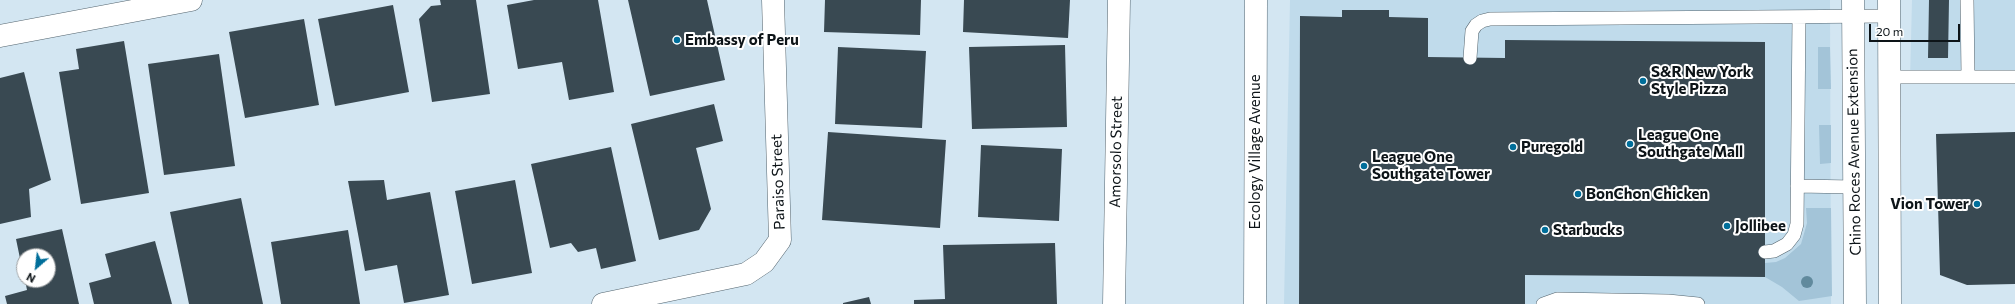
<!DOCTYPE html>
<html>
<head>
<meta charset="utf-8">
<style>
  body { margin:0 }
  #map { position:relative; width:2015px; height:304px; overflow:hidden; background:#d3e6f2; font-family:Commissioner,sans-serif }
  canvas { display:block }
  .north { position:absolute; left:16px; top:248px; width:40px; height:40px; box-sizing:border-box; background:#fff; border:1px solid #9ea1a3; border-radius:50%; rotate:208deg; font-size:11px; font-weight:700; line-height:16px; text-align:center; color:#0d1418 }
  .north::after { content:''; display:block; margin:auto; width:14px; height:18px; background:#006e9a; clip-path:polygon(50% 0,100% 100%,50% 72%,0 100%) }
  .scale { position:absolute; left:1869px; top:24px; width:91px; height:18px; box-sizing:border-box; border:2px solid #0d1418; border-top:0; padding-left:5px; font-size:12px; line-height:14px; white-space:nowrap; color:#0d1418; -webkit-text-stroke:3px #fff; paint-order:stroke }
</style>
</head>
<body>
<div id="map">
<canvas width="2015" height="304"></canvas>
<div class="north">N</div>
<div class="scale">20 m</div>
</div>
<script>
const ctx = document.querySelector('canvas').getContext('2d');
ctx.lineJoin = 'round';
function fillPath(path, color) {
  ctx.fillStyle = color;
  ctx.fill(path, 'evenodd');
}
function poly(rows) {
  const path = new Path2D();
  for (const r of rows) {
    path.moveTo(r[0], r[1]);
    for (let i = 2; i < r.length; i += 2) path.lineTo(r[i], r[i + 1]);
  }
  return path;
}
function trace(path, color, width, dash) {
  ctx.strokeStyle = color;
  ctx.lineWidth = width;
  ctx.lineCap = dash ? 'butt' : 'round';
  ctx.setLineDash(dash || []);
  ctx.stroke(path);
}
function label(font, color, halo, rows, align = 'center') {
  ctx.font = font + ' Commissioner,sans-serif';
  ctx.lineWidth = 4;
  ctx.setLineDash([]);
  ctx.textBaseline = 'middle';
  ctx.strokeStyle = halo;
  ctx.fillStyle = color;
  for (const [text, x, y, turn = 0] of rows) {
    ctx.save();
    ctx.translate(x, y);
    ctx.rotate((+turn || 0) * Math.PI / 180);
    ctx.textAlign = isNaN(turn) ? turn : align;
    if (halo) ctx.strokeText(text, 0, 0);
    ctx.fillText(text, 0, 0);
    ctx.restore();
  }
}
fillPath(poly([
  [1290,0,1830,0,1831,304,1284,304],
  [1912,0,2015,0,2015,80,1910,81]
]), '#c0dbeb');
fillPath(poly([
  [1818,47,1830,47,1831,89,1818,89],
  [1819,125,1831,125,1831,163,1820,164],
  [1806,208,1831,208,1832,296,1799,301,1782,287,1765,277,1765,263,1776,262,1785,258,1801,244,1807,223]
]), '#a3c4d8');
fillPath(poly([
  [440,0,476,0,490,94,432,102,419,19,431,6,441,5],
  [534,0,598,0,614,92,569,100,562,62,518,69,507,5],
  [628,0,707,0,725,80,650,96],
  [825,0,921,0,920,35,824,32],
  [964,0,1070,0,1068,38,963,32],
  [1929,0,1949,0,1948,58,1928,58],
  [393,5,409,92,335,106,318,19],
  [1342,10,1389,10,1389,17,1428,18,1428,57,1505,58,1505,40,1765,42,1765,277,1525,275,1525,304,1299,304,1300,16,1342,17],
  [304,19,319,105,245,118,229,32],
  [124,41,149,193,81,204,59,72,79,69,76,49],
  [1065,45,1067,127,972,129,969,47],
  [838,47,926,51,922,128,835,124],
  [219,54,235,166,164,175,148,64],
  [24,72,51,180,29,189,31,217,0,224,0,78],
  [714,104,723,141,696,148,711,209,699,230,659,240,631,124],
  [828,132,946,140,940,228,822,220],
  [2015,132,2015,284,1967,285,1940,275,1936,134],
  [981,145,1062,149,1059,221,978,217],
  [611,147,636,261,601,269,596,248,578,252,571,243,550,248,531,164],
  [384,180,387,200,430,192,449,295,404,303,397,265,365,271,348,181],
  [515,180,532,273,472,284,455,191],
  [241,198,263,304,189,304,170,212],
  [62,229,79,304,7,304,5,296,27,290,25,280,48,280,48,256,24,256,23,273,16,239],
  [348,230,360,304,281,304,271,242],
  [155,241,172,304,94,304,89,283,111,277,105,254],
  [1055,243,1057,304,914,304,914,300,945,299,943,245],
  [869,297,871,304,843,304,843,303]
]), '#394952');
const lane = poly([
  [1967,0,1968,76],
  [1470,58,1472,31,1476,25,1482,21,1490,19,1889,16],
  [1889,77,2015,77],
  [1797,186,1854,187],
  [1765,252,1774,251,1787,244,1794,235,1797,224,1799,17],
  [1543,304,1557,299,1668,301,1698,304]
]);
const street = poly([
  [0,36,191,0],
  [603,304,746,274,764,262,780,240,773,0],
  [1255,304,1256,0]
]);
const secondary = poly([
  [1853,0,1855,304],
  [1889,0,1890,304],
  [1114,304,1119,0]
]);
trace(lane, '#53646e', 14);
trace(street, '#53646e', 23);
trace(secondary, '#53646e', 23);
trace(lane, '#fff', 13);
trace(street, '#fff', 22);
trace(secondary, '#fff', 22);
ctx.fillStyle = '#618a9d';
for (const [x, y] of [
  [1807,282]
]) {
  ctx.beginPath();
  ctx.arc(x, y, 6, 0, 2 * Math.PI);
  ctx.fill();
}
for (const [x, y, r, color] of [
  [677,40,4,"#006e9a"],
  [1643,81,4,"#006e9a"],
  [1630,144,4,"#006e9a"],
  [1513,147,4,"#006e9a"],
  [1364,166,4,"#006e9a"],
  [1578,194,4,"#006e9a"],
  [1977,204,4,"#006e9a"],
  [1727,226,4,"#006e9a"],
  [1545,230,4,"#006e9a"]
]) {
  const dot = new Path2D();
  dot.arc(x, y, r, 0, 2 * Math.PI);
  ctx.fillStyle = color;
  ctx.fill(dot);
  trace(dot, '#fff', 1.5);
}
label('bold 15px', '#0d1418', '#fff', [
  ["Embassy of Peru",685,40],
  ["S&R New York",1651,72],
  ["Style Pizza",1651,89],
  ["League One",1638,135],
  ["Southgate Mall",1638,152],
  ["Puregold",1521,147],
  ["League One",1372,157],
  ["Southgate Tower",1372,174],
  ["BonChon Chicken",1586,194],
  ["Vion Tower",1969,204,"right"],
  ["Jollibee",1735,226],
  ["Starbucks",1553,230]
], 'left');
label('15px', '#0d1418', '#fff', [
  ["Amorsolo Street",1116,152,-89],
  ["Ecology Village Avenue",1255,152,-90],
  ["Chino Roces Avenue Extension",1854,152,-91],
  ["Paraiso Street",778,182,-92]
]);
</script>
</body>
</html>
